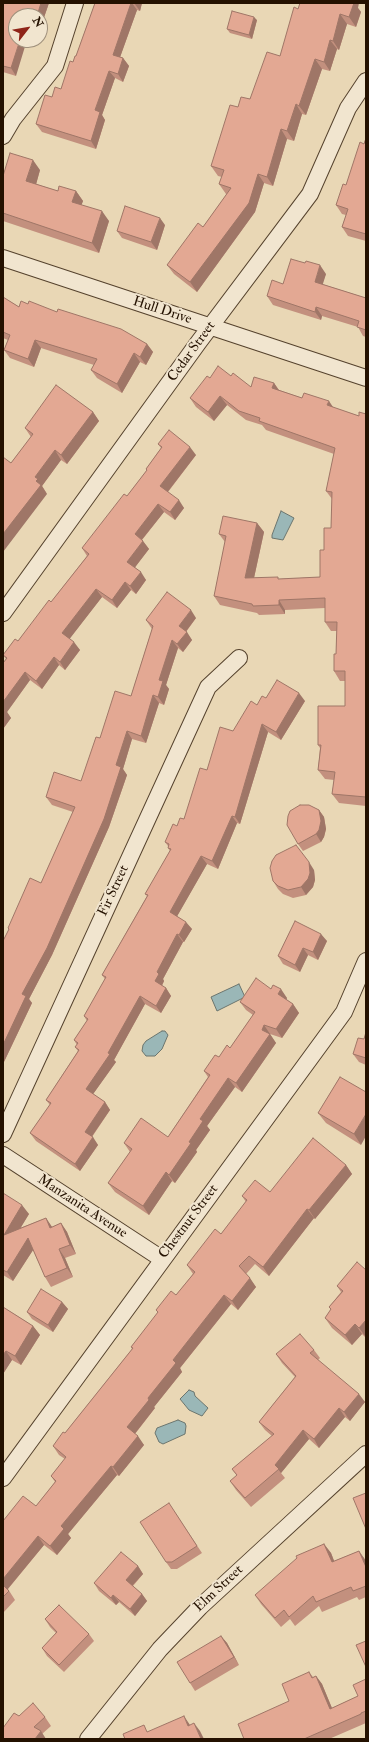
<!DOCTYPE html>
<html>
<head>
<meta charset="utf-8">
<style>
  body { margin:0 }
  #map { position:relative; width:369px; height:1742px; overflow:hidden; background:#e9d7b5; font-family:"IM FELL Double Pica",serif }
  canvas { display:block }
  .frame { position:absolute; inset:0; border:4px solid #241100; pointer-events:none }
  .north { position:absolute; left:8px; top:8px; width:40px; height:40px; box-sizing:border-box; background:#f1e5cf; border:1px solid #9f907c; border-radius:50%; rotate:59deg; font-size:11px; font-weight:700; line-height:16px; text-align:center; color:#241100 }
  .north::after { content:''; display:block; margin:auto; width:14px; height:18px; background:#8f2418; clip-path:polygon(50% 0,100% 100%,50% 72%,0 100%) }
</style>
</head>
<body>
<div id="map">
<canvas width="369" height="1742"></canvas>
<div class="frame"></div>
<div class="north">N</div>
</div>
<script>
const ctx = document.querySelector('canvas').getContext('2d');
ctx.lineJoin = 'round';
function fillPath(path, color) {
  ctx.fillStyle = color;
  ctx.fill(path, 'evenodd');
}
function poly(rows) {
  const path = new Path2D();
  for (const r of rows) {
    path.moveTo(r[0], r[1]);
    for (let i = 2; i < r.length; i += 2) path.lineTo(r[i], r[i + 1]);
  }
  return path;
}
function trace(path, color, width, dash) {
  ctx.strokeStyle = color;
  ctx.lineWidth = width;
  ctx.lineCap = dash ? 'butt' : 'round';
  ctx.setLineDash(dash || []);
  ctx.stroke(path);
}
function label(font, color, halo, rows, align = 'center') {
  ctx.font = font + ' "IM FELL Double Pica",serif';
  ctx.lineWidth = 4;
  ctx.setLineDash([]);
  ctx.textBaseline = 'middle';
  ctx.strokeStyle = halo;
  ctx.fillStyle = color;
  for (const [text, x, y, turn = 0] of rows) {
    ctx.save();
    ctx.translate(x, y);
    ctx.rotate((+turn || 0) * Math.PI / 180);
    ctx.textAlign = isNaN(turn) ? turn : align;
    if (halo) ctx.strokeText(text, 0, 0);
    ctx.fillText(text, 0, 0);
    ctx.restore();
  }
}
const water = poly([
  [281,511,294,518,283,540,272,538,272,535,281,511],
  [239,984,245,997,217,1011,211,997,239,984],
  [162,1031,165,1031,168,1035,162,1049,155,1056,146,1056,142,1051,143,1045,146,1041,162,1031],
  [189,1390,194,1392,195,1396,208,1408,202,1416,189,1410,180,1399,189,1390],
  [178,1420,185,1423,186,1426,185,1434,163,1444,159,1442,155,1433,157,1428,178,1420]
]);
fillPath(water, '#9ab7b7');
trace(water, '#6b756e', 1);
const street = poly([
  [3,136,13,119,55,66,75,3],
  [3,258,366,378],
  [3,613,198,343,310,194,348,108,366,81],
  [3,1134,208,687,239,658],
  [3,1155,162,1259],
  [3,1478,344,1012,366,961],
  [88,1739,160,1649,200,1607,366,1454]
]);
trace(street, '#55422d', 18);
trace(street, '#f1e5cf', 16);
fillPath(poly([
  [3,3,49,3,40,29,40,16,16,16,16,76,3,72],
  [95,3,142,3,140,11,137,10,120,57,123,58,129,66,123,82,115,78,102,115,105,120,96,149,42,132,36,124,52,97,61,89,73,62,76,56],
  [358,8,361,12,356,27,347,24,339,50,337,49,330,71,322,69,306,115,302,114,294,141,287,139,273,186,264,183,255,212,197,292,174,274,167,265,203,227,227,194,226,194,219,184,222,177,218,176,211,166,238,107,250,99,280,56,298,9],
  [257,20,252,39,230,33,227,29],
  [366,138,366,241,348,236,342,227,346,215,342,214,336,205,346,185],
  [40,170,36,184,58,191,76,191,83,201,81,205,109,221,99,253,3,221,3,176],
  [165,225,157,250,122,238,117,231],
  [326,274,322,284,366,298,366,337,363,336,358,327,322,316,321,320,273,305,267,296,283,284],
  [3,297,19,307,28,304,57,312,147,344,153,352,146,365,140,362,122,393,97,378,91,370,94,365,41,348,34,367,10,358,4,350,8,340,3,338],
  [231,376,251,387,274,383,279,390,302,398,359,416,366,414,366,806,339,803,332,794,334,780,325,779,318,770,320,748,318,745,345,706,345,681,340,681,334,671,336,654,337,631,331,631,325,622,325,608,285,610,285,614,259,615,257,613,220,605,214,596,225,542,219,534,257,523,264,532,254,578,279,579,320,577,324,550,331,528,332,499,326,491,334,454,266,430,262,425,246,420,227,405,214,421,196,407,190,398,210,378],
  [93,412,99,421,67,464,61,460,42,486,47,494,11,463,31,437,25,428],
  [158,444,196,455,168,492,184,508,175,520,164,512,142,540,149,549,135,567,146,580,136,594,131,590,117,608,102,597,69,639,80,650,65,670,59,665,42,689,30,680,7,712,11,718,3,729,3,663,6,659,3,655,18,641,51,602,87,556,82,548,127,496,147,470,146,469,161,448],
  [196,618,186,632,192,640,183,652,178,648,166,685,169,689,164,705,159,703,146,743,132,739,123,769,127,775,109,827,52,955,29,999,32,1003,3,1064,3,941,9,930,8,928,41,883,73,812,52,805,46,797,81,781,100,738,131,696,152,629,146,620],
  [266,698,305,701,281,740,268,732,240,824,237,823,218,869,207,864,177,916,192,929,184,942,183,942,163,979,164,981,162,986,166,988,171,996,161,1013,145,1004,114,1060,116,1062,93,1094,105,1102,110,1110,92,1137,98,1145,80,1171,36,1141,30,1133,50,1105,46,1100,78,1051,75,1047,77,1045,74,1040,87,1021,84,1016,105,979,102,975,147,896,145,894,170,851,168,848,168,846,165,842,177,826,184,819,207,770,233,731,257,705],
  [319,810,324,817,326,829,324,837,321,842,303,851,298,844],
  [314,870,315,880,313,887,306,895,293,898,283,894,278,889,273,881],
  [295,921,327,941,318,960,308,955,300,972,283,964,278,956],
  [271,989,287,998,286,999,293,1004,299,1013,282,1038,270,1034,276,1043,242,1092,235,1087,207,1126,210,1130,196,1150,197,1152,175,1183,172,1181,149,1215,115,1192,108,1183,130,1152,124,1143,168,1137,208,1077,204,1071,219,1057,230,1048,253,1015,246,1010,240,1002],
  [366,1032,366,1065,359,1062,353,1054,364,1039],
  [340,1077,361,1145,326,1123,318,1113],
  [346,1165,352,1174,315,1219,314,1218,269,1276,255,1264,246,1274,256,1287,238,1310,231,1304,180,1368,182,1372,154,1407,155,1408,135,1434,144,1445,119,1476,117,1475,68,1534,71,1538,57,1555,44,1545,8,1589,15,1600,3,1613,3,1521,36,1506,55,1482,51,1476,65,1459,59,1455,53,1446,65,1433,132,1349,131,1347,158,1313,156,1310,176,1295,193,1274,187,1265,221,1234,246,1202,242,1196,270,1192],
  [3,1193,29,1214,20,1228,46,1218,52,1227,61,1223,67,1232,76,1254,65,1258,73,1277,51,1287,45,1277,33,1250,13,1281,3,1275],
  [366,1270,366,1338,362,1334,352,1345,332,1328,325,1318,331,1310,329,1307,341,1292,337,1286],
  [62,1302,68,1309,53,1332,32,1319,27,1312],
  [3,1307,33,1326,40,1335,21,1365,12,1360,3,1374],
  [314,1350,320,1358,318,1360,365,1402,350,1421,345,1417,319,1448,309,1439,281,1473,285,1478,251,1507,236,1490,230,1481,237,1476,232,1469,272,1436,265,1430,259,1422,295,1377,282,1363,276,1354],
  [174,1511,202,1553,177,1569,171,1569,166,1562],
  [324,1544,331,1553,334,1561,359,1551,366,1561,366,1597,359,1600,357,1597,322,1612,319,1606,295,1626,290,1619,281,1627,261,1604,255,1595],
  [138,1566,143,1574,133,1586,142,1594,147,1601,135,1616,119,1602,116,1605,99,1591,94,1583],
  [45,1619,89,1634,94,1641,64,1672,47,1656,42,1648,56,1633,50,1627],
  [221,1636,227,1643,239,1665,195,1691,190,1683],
  [309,1672,313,1677,316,1676,322,1684,332,1708,358,1696,366,1679,366,1723,329,1739,244,1739,289,1701],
  [19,1716,45,1717,51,1726,42,1734,46,1739,3,1739]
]), '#c3907e');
fillPath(poly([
  [41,3,49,3,40,29,40,16,37,16],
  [131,3,132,3,137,10,118,63,113,55],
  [134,3,142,3,140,11],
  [351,3,359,3,358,8,361,12,356,27,349,17],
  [340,14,347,24,339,50,333,41],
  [254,17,257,20,252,39,249,35],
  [20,40,27,40,16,76,11,68],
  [330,40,337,49,330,71,324,62],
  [123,58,129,66,123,82,118,74],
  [315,59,322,69,306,115,299,106],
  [109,71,115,78,102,115,105,120,96,149,91,141,95,110],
  [296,104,302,114,294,141,287,131],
  [281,129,287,139,273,186,267,177],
  [33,160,40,170,34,192,26,181],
  [258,174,264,183,255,212,197,292,190,282],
  [76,191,83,201,79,212,72,202],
  [102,211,109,221,99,253,92,243],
  [160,218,165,225,157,250,151,242],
  [320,265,326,274,321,290,315,282],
  [316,307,322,316,321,320,315,312],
  [35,340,41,348,34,367,28,359],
  [147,344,153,352,146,365,140,357],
  [134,353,140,362,122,393,117,384],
  [274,383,280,392,272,388],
  [220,396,227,405,214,421,208,412],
  [329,401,335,410,327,405],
  [93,412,99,421,67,464,61,455],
  [190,447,196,455,166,494,160,486],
  [55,450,61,460,42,486,47,494,3,552,3,534,36,481,35,477],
  [179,500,184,508,175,520,170,512],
  [158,504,164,512,140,542,135,534],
  [257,523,264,532,252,587,245,578],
  [143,541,149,549,133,570,127,562],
  [141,572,146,580,136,594,130,586],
  [125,582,131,590,117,608,112,600],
  [96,589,102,597,68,641,62,633],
  [279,600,285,610,285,614,279,605],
  [191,610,196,618,184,634,179,626],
  [187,632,192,640,183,652,177,644],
  [172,640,178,648,166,685,169,689,164,705,158,697,159,680],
  [74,642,80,650,65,670,60,662],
  [54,657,59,665,42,689,36,681],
  [25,672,30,680,7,712,11,718,3,729,3,702],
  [299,693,305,701,281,740,276,732],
  [153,695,159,703,146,743,141,736],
  [262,724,268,732,240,824,235,817],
  [127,731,132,739,123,769,127,775,109,827,52,955,29,999,32,1003,3,1064,3,1045,22,994,116,765],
  [319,810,324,817,326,829,324,837,321,842,316,834],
  [232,816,237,823,218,869,212,861],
  [201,856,207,864,175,920,170,912],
  [309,862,314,870,315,880,313,887,306,895,301,887],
  [186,922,192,929,184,942,179,935],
  [177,934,183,942,163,979,164,981,160,989,155,981,157,972],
  [321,934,327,941,318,960,313,952],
  [303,948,308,955,300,972,295,965],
  [166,988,171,996,161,1013,156,1006],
  [281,989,287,998,285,1003,278,994],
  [140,996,145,1004,114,1060,116,1062,91,1097,86,1089,108,1053],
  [293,1004,299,1013,282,1038,276,1029],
  [264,1025,276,1043,242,1092,236,1083],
  [228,1078,235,1087,207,1126,210,1130,196,1150,197,1152,175,1183,169,1175,189,1142,200,1119],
  [105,1102,110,1110,90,1139,85,1132],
  [366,1114,366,1136,361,1145,354,1134],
  [93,1137,98,1145,80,1171,75,1164],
  [346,1165,352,1174,315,1219,309,1210],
  [166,1172,172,1181,149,1215,143,1206],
  [22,1205,29,1214,11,1244,4,1235],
  [307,1209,314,1218,269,1276,263,1267],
  [46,1218,52,1227,50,1228],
  [61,1223,67,1232,76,1254,70,1245],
  [28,1238,35,1247,13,1281,7,1272],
  [59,1249,65,1258,73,1277,67,1268],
  [250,1278,256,1287,238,1310,232,1301],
  [224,1295,231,1304,180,1368,182,1372,154,1407,155,1408,133,1436,127,1427,148,1398,173,1360],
  [62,1302,68,1309,53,1332,48,1325],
  [366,1320,366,1337,359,1328],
  [355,1324,362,1334,352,1345,345,1335],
  [33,1326,40,1335,21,1365,15,1356],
  [6,1351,12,1360,3,1374,3,1355],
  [359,1394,365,1402,350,1421,344,1412],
  [339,1408,345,1417,319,1448,314,1439],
  [303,1430,309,1439,281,1473,275,1465],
  [138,1436,144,1445,119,1476,113,1467],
  [111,1466,117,1475,68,1534,71,1538,57,1555,50,1546,61,1526],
  [38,1536,44,1545,6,1591,3,1586,3,1579],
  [324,1544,331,1553,338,1571,332,1562],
  [359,1551,366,1561,366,1567],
  [138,1566,143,1574,131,1587,126,1580],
  [142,1594,147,1601,135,1616,130,1609],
  [113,1595,119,1602,116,1605,111,1598],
  [221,1636,227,1643,239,1665,234,1657],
  [316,1676,322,1684,336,1718,330,1709],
  [184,1716,190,1725,194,1734,188,1726],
  [194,1723,200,1731,204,1739,201,1739],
  [41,1731,46,1739,35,1739]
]), '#9f7667');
const building = poly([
  [3,3,41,3,37,16,16,16,16,40,20,40,11,68,3,66,3,3],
  [95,3,131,3,113,55,123,58,118,74,109,71,95,110,100,112,91,141,36,124,45,95,52,97,55,87,61,89,70,61,73,62,75,56,76,56,95,3],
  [300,3,354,3,349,17,340,14,333,41,330,40,324,62,315,59,299,106,296,104,287,131,281,129,267,177,258,174,249,203,190,282,167,265,198,223,203,227,231,188,219,184,224,170,211,166,230,105,238,107,241,97,250,99,267,52,280,56,294,7,298,9,300,3],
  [232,11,254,17,249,35,227,29,232,11],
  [366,138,366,234,342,227,348,209,336,205,343,184,346,185,360,142,364,144,366,138],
  [10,153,33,160,26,181,58,191,59,186,76,191,72,202,102,211,92,243,3,213,3,176,10,153],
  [125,206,160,218,151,242,117,231,125,206],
  [291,259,305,263,306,261,320,265,315,282,366,298,366,330,357,327,359,321,316,307,315,312,267,296,272,280,283,284,291,259],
  [3,297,19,307,21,301,28,304,29,301,57,312,58,309,121,329,147,344,140,357,134,353,117,384,91,370,97,359,35,340,28,359,4,350,10,335,3,332,3,297],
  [218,366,231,376,233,373,251,387,254,377,274,383,272,388,302,398,304,393,329,401,327,405,359,416,359,412,366,414,366,797,332,794,335,772,318,770,321,745,318,745,318,706,345,706,345,671,334,671,334,654,336,654,337,622,325,622,325,598,279,600,279,605,253,606,252,604,214,596,226,536,219,534,223,516,257,523,245,578,278,577,278,579,320,577,320,550,324,550,324,528,331,528,332,492,326,491,335,448,259,421,260,418,239,411,220,396,208,412,190,398,207,376,210,378,218,366],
  [56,385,93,412,61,455,55,450,35,477,38,479,36,481,41,485,3,534,3,457,11,463,33,434,25,428,56,385],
  [169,430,190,447,160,486,179,500,170,512,158,504,135,534,143,541,127,562,141,572,130,586,125,582,112,600,96,589,62,633,74,642,60,662,54,657,36,681,25,672,3,702,3,663,7,658,3,655,15,639,18,641,49,600,51,602,89,554,82,548,124,494,127,496,147,470,146,469,162,447,158,444,169,430],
  [167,592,191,610,179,626,187,632,177,644,172,640,159,680,163,681,158,697,153,695,141,736,127,731,116,765,121,767,104,819,47,948,22,994,26,996,3,1045,3,941,9,929,8,928,30,878,41,883,75,807,46,797,54,772,81,781,96,737,100,738,115,691,131,696,153,626,146,620,167,592],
  [277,680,299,693,276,732,262,724,235,817,232,816,212,861,201,856,170,912,186,922,179,935,177,934,157,972,159,974,155,981,166,988,156,1006,140,996,108,1053,110,1054,86,1089,105,1102,85,1132,93,1137,75,1164,30,1133,51,1103,46,1100,79,1050,75,1047,78,1043,74,1040,88,1019,84,1016,106,977,102,975,148,895,145,894,171,849,168,848,169,844,165,842,173,824,177,826,180,818,184,819,200,768,207,770,220,727,233,731,251,701,257,705,262,696,266,698,277,680],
  [3,708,5,710,3,713,3,708],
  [300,805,309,805,319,810,321,821,319,830,316,834,298,844,287,825,288,816,290,811,300,805],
  [296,845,309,862,310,873,308,879,301,887,288,890,278,886,273,881,270,868,272,861,276,855,296,845],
  [295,921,321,934,313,952,303,948,295,965,278,956,295,921],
  [256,978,271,989,273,985,281,989,278,994,293,1004,276,1029,264,1025,262,1030,270,1034,236,1083,228,1078,200,1119,203,1121,189,1142,191,1143,169,1175,166,1172,143,1206,108,1183,132,1149,124,1143,141,1118,168,1137,210,1075,204,1071,215,1055,219,1057,227,1045,230,1048,255,1012,240,1002,256,978],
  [366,1032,366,1058,353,1054,358,1038,364,1039,366,1032],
  [340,1077,366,1092,366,1114,354,1134,318,1113,340,1077],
  [313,1138,346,1165,309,1210,307,1209,263,1267,249,1256,239,1266,250,1278,232,1301,224,1295,173,1360,176,1363,148,1398,149,1400,127,1427,138,1436,113,1467,111,1466,61,1526,64,1529,50,1546,38,1536,3,1579,3,1521,23,1496,36,1506,56,1481,51,1476,66,1457,53,1446,63,1432,65,1433,133,1348,131,1347,158,1312,156,1310,171,1291,176,1295,195,1272,187,1265,215,1229,221,1234,247,1200,242,1196,255,1180,270,1192,313,1138],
  [3,1193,22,1205,4,1235,46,1218,50,1228,61,1223,70,1245,59,1249,67,1268,45,1277,28,1238,7,1272,3,1270,3,1193],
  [357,1262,366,1270,366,1320,359,1328,355,1324,345,1335,325,1318,331,1309,329,1307,343,1291,337,1286,357,1262],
  [41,1289,62,1302,48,1325,27,1312,41,1289],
  [3,1307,33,1326,15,1356,6,1351,3,1355,3,1307],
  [300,1334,314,1350,310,1353,359,1394,344,1412,339,1408,314,1439,303,1430,275,1465,279,1469,245,1498,230,1481,237,1475,232,1469,274,1434,259,1422,296,1376,276,1354,300,1334],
  [366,1493,366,1529,353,1498,366,1493],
  [169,1503,197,1546,172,1562,166,1562,140,1522,169,1503],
  [324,1544,332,1562,359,1551,366,1567,366,1586,353,1591,351,1587,316,1602,313,1596,289,1617,284,1610,275,1618,255,1595,297,1558,296,1556,324,1544],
  [121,1552,138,1566,126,1580,142,1594,130,1609,113,1595,111,1598,94,1583,121,1552],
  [3,1585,9,1591,3,1597,3,1585],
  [59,1605,89,1634,59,1665,42,1648,57,1632,45,1619,59,1605],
  [221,1636,234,1657,190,1683,177,1662,221,1636],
  [366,1641,366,1667,356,1645,366,1641],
  [309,1672,312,1678,316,1676,330,1709,358,1696,353,1685,366,1679,366,1711,361,1713,361,1714,304,1739,244,1739,238,1724,289,1701,282,1684,309,1672],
  [33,1703,45,1717,34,1727,41,1731,35,1739,3,1739,3,1728,14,1713,19,1716,33,1703],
  [184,1716,188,1726,194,1723,201,1739,125,1739,123,1734,144,1725,147,1732,184,1716]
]);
fillPath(building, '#e3a893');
trace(building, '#9f7667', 1);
label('14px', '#241100', '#f1e5cf', [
  ["Hull Drive",162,311,18],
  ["Cedar Street",192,352,-54],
  ["Fir Street",114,891,-65],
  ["Manzanita Avenue",82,1207,33],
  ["Chestnut Street",189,1222,-53],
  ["Elm Street",219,1589,-43]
]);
</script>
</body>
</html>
